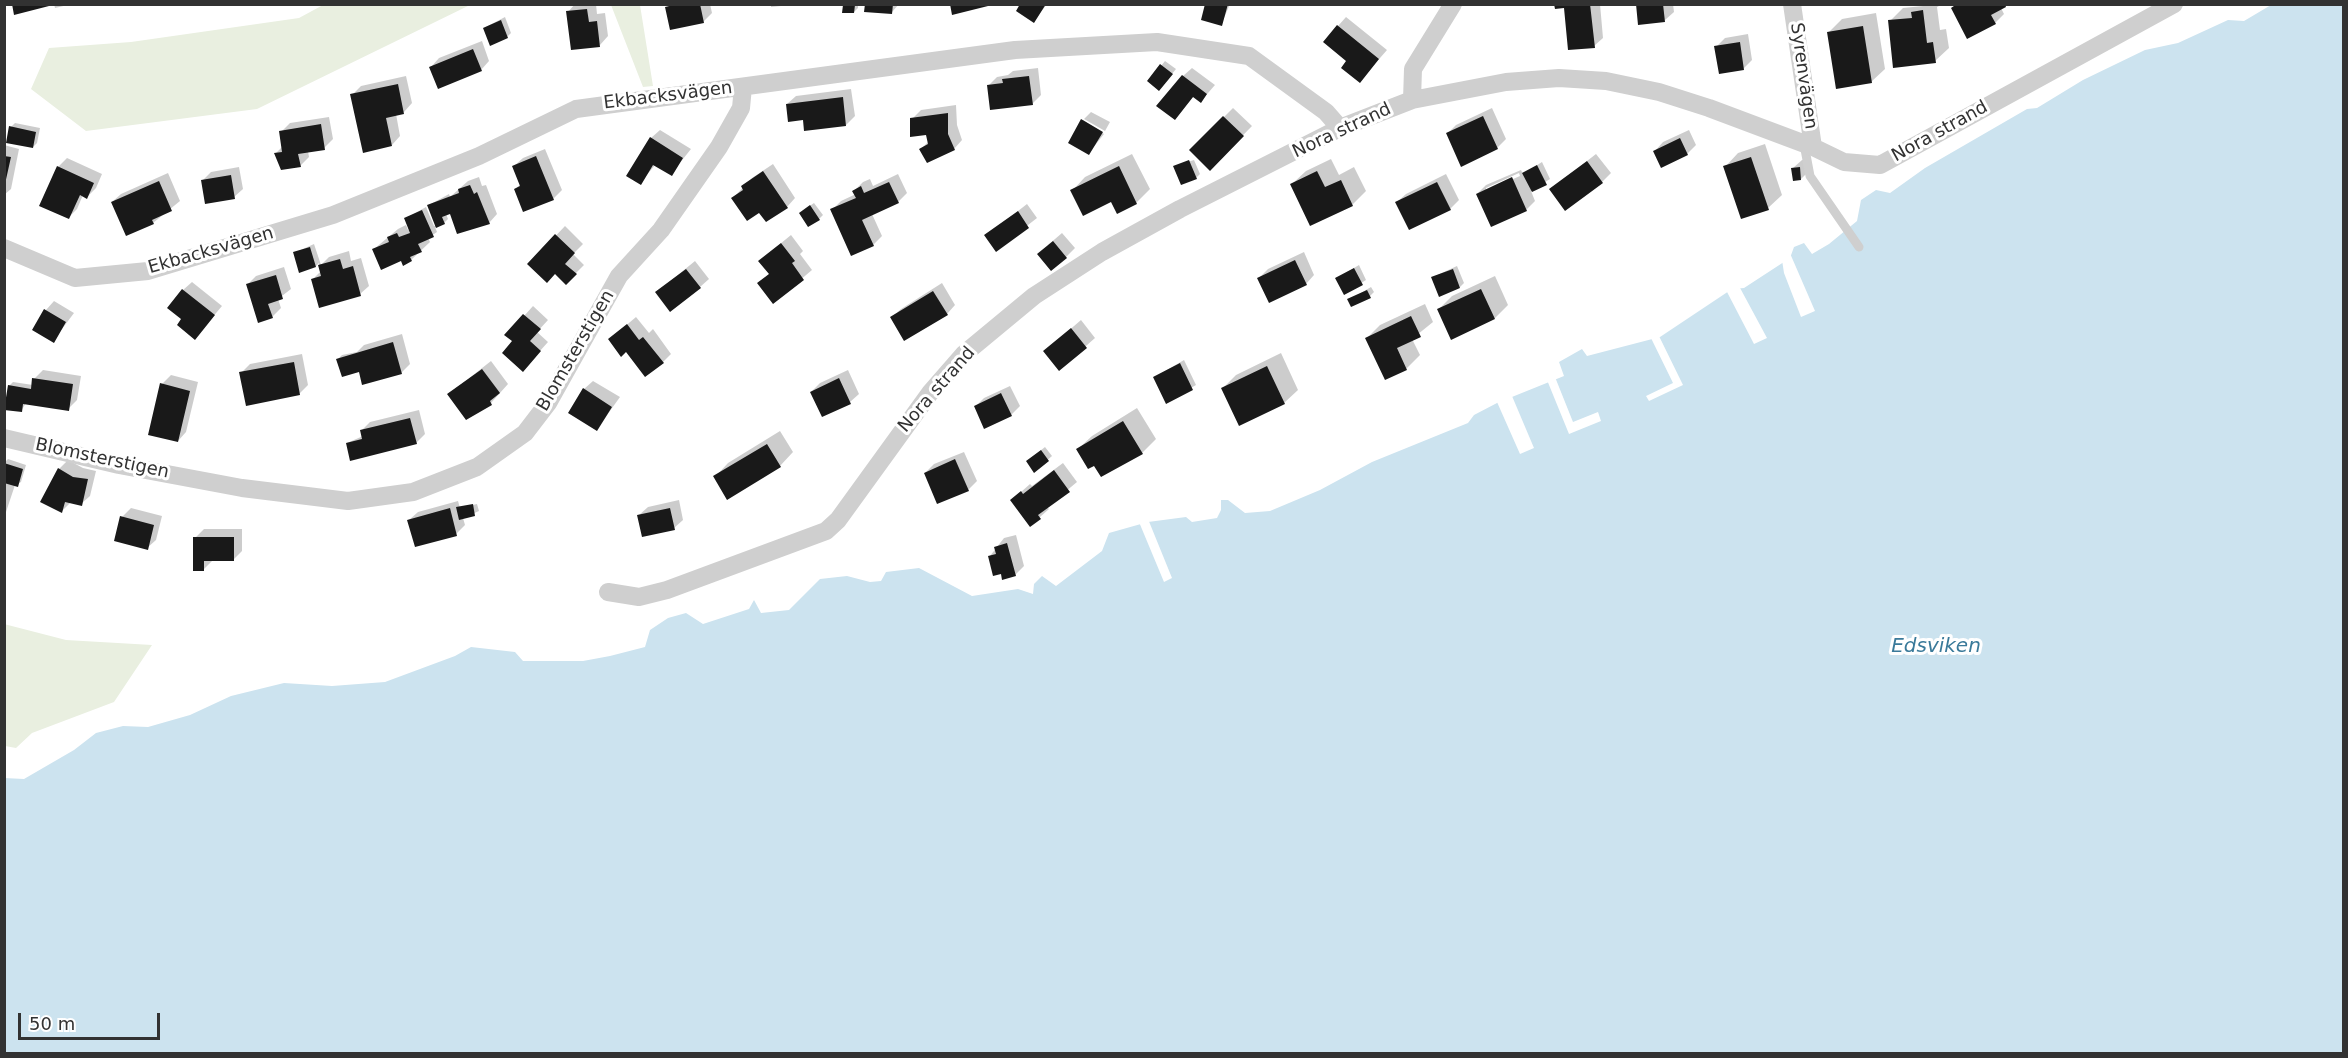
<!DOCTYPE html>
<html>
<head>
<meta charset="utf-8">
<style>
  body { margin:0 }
  #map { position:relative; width:2348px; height:1058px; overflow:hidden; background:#fff; font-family:"DejaVu Sans",sans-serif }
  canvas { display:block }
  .frame { position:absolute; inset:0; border:6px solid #323232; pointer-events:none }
  .scale { position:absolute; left:18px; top:1013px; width:142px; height:27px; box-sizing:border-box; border:3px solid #323232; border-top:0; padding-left:8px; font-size:18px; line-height:21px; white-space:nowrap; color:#323232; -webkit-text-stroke:4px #fff; paint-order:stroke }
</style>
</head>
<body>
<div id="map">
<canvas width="2348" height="1058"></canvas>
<div class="frame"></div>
<div class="scale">50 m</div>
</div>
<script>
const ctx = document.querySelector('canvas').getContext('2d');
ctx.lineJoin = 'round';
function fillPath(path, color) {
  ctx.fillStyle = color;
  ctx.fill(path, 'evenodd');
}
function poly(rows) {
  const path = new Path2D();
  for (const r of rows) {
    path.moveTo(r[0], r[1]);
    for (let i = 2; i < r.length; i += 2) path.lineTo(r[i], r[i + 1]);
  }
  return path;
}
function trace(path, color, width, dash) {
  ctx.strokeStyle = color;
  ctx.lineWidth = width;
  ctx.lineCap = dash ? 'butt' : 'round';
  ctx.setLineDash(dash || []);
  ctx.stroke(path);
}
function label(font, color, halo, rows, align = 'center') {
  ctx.font = font + ' "DejaVu Sans",sans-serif';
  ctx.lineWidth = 6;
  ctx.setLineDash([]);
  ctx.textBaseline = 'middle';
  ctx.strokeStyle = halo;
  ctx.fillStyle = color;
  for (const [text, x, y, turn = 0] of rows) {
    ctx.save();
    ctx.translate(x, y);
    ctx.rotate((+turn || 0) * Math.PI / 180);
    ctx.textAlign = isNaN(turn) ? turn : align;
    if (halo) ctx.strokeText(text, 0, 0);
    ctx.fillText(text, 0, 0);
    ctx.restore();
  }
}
fillPath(poly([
  [323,5,470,5,257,109,86,131,31,89,49,48,131,42,299,18],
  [611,5,640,5,653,86,643,87],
  [4,624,66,640,152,645,114,702,32,733,16,748,5,746]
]), '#e9efe0');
fillPath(poly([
  [2271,5,2343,5,2343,1053,5,1053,4,778,24,779,74,750,96,733,123,726,148,727,190,715,231,696,284,683,332,686,385,682,455,656,471,647,515,652,523,661,583,661,610,656,645,647,650,630,668,618,686,613,703,624,749,609,754,600,761,613,789,610,820,579,847,576,870,582,881,581,886,572,919,568,972,596,1018,589,1033,594,1034,584,1042,576,1056,586,1102,551,1109,533,1148,522,1186,517,1192,522,1217,518,1221,510,1221,500,1228,500,1245,513,1270,511,1320,490,1372,462,1468,423,1474,415,1497,403,1564,376,1559,362,1582,349,1587,356,1660,337,1732,289,1744,288,1790,258,1794,247,1804,243,1812,254,1829,244,1857,221,1861,200,1876,190,1890,193,1925,168,2027,109,2037,108,2083,80,2145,50,2178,43,2228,20,2244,21]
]), '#cce3ef');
fillPath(poly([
  [1789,251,1815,311,1801,317,1784,273,1782,260],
  [1731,286,1739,286,1767,338,1754,344,1726,290],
  [1658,334,1683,385,1649,401,1646,396,1673,383,1650,336],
  [1555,377,1573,422,1598,412,1601,421,1569,434,1547,380],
  [1512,396,1534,448,1520,454,1497,402],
  [1148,519,1172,578,1164,582,1139,522]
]), '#fff');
fillPath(poly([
  [54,4,72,4,55,8],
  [575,4,596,4,597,14,605,13,608,36,600,45,568,12],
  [670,4,710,4,712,13,703,22,667,8],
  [771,4,801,4,771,7],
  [844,4,858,4,858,8,854,12,844,11],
  [866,4,899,4,892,12],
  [1022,4,1047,4,1034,21],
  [1207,4,1230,4,1221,25],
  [1556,4,1600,4,1603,38,1594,46,1566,7],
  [1637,4,1673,4,1674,12,1665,20],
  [1943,4,1937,7,1940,30,1946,29,1949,48,1935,61,1890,21,1903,8],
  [1956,4,2007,4,2001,8,2004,14,1995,23,1952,8],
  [1876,13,1885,69,1871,82,1829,32,1842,19],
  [505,17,511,33,507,37,484,28],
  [1346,17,1387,50,1360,81,1348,61,1338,26],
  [1748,34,1752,60,1743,69,1716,47,1725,38],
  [482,41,489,61,481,70,431,67,439,58],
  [1165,61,1176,69,1163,85,1149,81],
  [1038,68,1041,95,1032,104,989,85,997,77,1008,75,1013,71],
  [1192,68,1215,85,1201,101,1194,96,1175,118,1183,76],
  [406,76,412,103,404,112,396,114,400,136,392,145,352,95,361,86],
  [851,89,855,116,846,125,787,104,796,96],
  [956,105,957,125,962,140,954,149,921,149,929,141,927,134,912,119,921,110],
  [1233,108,1252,126,1210,169,1191,150],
  [1492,108,1506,139,1497,148,1447,134,1456,125],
  [1091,112,1110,122,1105,131,1084,119],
  [329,117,333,139,324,148,308,151,309,157,300,166,276,153,283,146,281,132,290,123],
  [1083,120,1104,134,1089,153,1070,142],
  [15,123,40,128,37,143,33,147,11,127],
  [660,130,691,149,671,174,656,164,640,183,651,138],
  [1689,130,1696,145,1687,154,1655,151,1663,142],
  [1765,144,1782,195,1768,208,1742,217,1725,167,1738,153],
  [4,145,19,149,11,189,4,195],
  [545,149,562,190,553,199,515,189,521,184,514,166,523,158],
  [1132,154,1150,189,1136,203,1118,212,1112,200,1072,191,1085,177],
  [1596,154,1611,173,1602,182,1551,189],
  [67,158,102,174,96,188,87,197,83,195,77,209,68,218,58,167],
  [1331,159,1339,175,1354,167,1366,191,1352,205,1292,184,1306,171],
  [1808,159,1810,170,1801,179,1793,168,1802,160],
  [1194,160,1200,174,1196,178,1175,166],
  [1542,162,1550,179,1531,191,1535,201,1526,210,1477,194,1486,185,1521,170,1523,174],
  [1519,173,1520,176,1486,191,1486,188],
  [773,164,795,198,787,207,760,211,733,198,752,178],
  [239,167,243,189,234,197,202,181,211,172],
  [168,173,180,201,153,223,112,202,121,194],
  [898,174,907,193,898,202,872,214,882,236,873,245,832,210,841,201,856,194,854,191,863,182,870,179,873,186],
  [1446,174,1459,200,1450,209,1397,202,1406,194],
  [479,177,482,186,486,185,497,214,489,223,451,212,446,214,448,219,444,223,435,227,437,232,428,238,430,242,411,260,402,259,374,249,398,229,406,225,408,230,411,228,406,218,426,207,434,226,437,225,429,205,449,194,450,197,468,181],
  [814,203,823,215,819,219,805,209],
  [1027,204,1037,218,996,250,986,236],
  [565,226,583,244,573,254,584,265,566,283,555,272,529,264],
  [1062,233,1075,248,1066,257,1048,245],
  [791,235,803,251,800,254,812,270,774,302,759,284,770,273,769,253],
  [314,244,321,265,329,257,349,251,351,261,361,258,369,286,360,294,312,280,321,271,319,263,316,266,294,253],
  [1304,252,1314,275,1306,284,1259,278,1268,269],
  [695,261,709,279,700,287,657,292],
  [1359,265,1366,280,1345,293,1337,278],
  [1457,266,1464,283,1460,287,1433,277],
  [284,267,291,289,278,299,281,308,272,317,247,285,256,276],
  [1495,276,1508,305,1495,318,1439,309,1452,296],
  [192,282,222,306,195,338,183,290],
  [942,283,955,305,947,314,892,317,901,309],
  [1371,287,1374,292,1370,296,1349,300],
  [54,301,74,313,53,341,46,310],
  [1425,304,1433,322,1412,339,1420,355,1406,369,1367,338,1380,325],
  [533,306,548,320,537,332,548,342,531,361,507,335],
  [636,317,649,333,653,329,671,354,663,362,627,350,610,339],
  [1081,320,1095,338,1060,369,1045,351],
  [402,334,410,364,401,373,359,370,338,359,342,355,357,352,364,345],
  [1281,353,1298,390,1284,403,1223,388,1236,375],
  [302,354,308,385,299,394,241,373,250,364],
  [1184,360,1196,385,1167,402,1155,377],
  [491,361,508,384,491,403,449,394],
  [43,370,81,376,77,400,68,409,26,403,21,411,9,386,13,382,33,385,34,379],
  [848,370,859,394,850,402,811,392,820,383],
  [171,375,198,382,186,432,178,441,162,384],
  [593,381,620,397,597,429,584,389],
  [1010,386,1020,406,1011,415,976,406,984,398],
  [1137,408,1156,439,1142,453,1102,475,1094,464,1078,449,1092,436],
  [419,410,425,434,416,443,347,443,363,436,361,431,370,422],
  [780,431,793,452,780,466,715,477,728,463],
  [1045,447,1052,456,1035,471,1031,458],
  [964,452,977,481,968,490,925,473,934,464],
  [8,459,26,465,21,482,15,485,4,518,4,463],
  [68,460,83,468,96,471,90,496,81,504,71,502,62,511,59,469],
  [1063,463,1077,482,1047,507,1049,509,1031,525,1012,500,1030,484,1032,486],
  [679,500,683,520,674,528,639,515,648,507],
  [458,501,460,508,477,504,479,511,463,518,465,525,456,534,409,520,418,512],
  [131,508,162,516,156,540,147,548,122,517],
  [204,529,242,529,242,551,233,560,213,560,204,569,195,538],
  [1016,535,1024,566,1015,575,1002,572,990,556,1004,538]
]), '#0003');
fillPath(poly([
  [12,4,49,4,49,6,14,15],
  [678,4,700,4,704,23,670,30,665,7],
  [865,4,893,4,892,14,864,12],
  [950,4,992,4,992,5,952,15],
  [1020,4,1046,4,1034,23,1016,11],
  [1205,4,1228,4,1222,26,1201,20],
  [1554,4,1590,4,1595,48,1568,50,1564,8,1555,9],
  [1636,4,1663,4,1665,22,1638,25],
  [1957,4,2005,4,2006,7,1991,15,1996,24,1967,39,1951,8],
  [843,5,855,5,854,13,842,13],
  [587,9,589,22,597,21,600,47,571,50,566,11],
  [1923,10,1927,43,1933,42,1936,63,1893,68,1888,20,1912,18,1911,12],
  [501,20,508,38,490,46,483,28],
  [1337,25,1379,59,1360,83,1341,68,1346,61,1323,42],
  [1863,26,1872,83,1836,89,1827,32],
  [1740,42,1744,70,1719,74,1714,46],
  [473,49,482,71,438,89,429,67],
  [1160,64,1173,74,1159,91,1147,81],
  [1182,75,1207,94,1201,103,1193,97,1175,120,1156,106],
  [1029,76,1033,105,990,110,987,85,1003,83,1002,79],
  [398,84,404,114,386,118,392,146,363,153,350,94],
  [843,97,846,126,804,131,803,120,788,122,786,104],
  [948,113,948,134,955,150,927,163,919,149,928,144,926,135,910,137,910,118],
  [1223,116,1244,136,1210,171,1189,150],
  [1483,116,1498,149,1461,167,1446,133],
  [1081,119,1103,132,1089,155,1068,143],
  [321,124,325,150,298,154,301,167,281,170,274,153,282,152,279,131],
  [9,126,36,132,33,148,6,143],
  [650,137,683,158,672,176,653,165,641,185,626,176],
  [1680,138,1688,155,1661,168,1653,151],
  [4,156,11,157,5,184,4,184],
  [536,156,554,200,523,212,514,189,520,186,512,166],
  [1751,157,1769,210,1741,219,1723,166],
  [1189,160,1197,179,1181,185,1173,166],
  [1587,161,1603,183,1565,211,1549,189],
  [1537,165,1547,185,1532,192,1522,173],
  [57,166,94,183,87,199,80,195,69,219,39,206],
  [1119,166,1137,204,1117,214,1111,202,1083,216,1070,190],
  [1800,167,1801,180,1793,181,1791,168],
  [763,171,788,208,766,222,759,213,747,221,731,198,743,190,741,186],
  [1317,171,1325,187,1341,180,1353,206,1310,226,1290,184],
  [231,175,235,199,205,204,201,180],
  [1512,177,1527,211,1491,227,1476,194],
  [159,181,172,211,152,220,154,224,126,236,111,202],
  [889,182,899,203,862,220,874,246,851,256,830,209,856,198,852,191,861,186,864,193],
  [1437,182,1451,210,1409,230,1395,202],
  [470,185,474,194,477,192,490,224,457,234,450,214,442,217,445,224,436,228,427,205,459,193,458,189],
  [810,205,820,220,808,227,799,213],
  [422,210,434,237,418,244,422,252,410,257,412,261,403,266,401,261,381,270,372,249,389,242,387,237,397,233,399,237,410,233,404,218],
  [1018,211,1029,228,996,252,984,235],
  [555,234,575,253,565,264,577,274,566,285,555,274,547,283,527,264],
  [1053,241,1067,258,1051,271,1037,254],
  [781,243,795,261,792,263,804,280,773,304,757,283,769,274,758,261],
  [310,247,316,267,299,273,293,252],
  [340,259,343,269,353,266,361,296,319,308,311,279,321,276,318,265],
  [1295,260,1307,285,1269,303,1257,278],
  [1354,268,1363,285,1344,295,1335,278],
  [686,269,701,288,670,312,655,292],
  [1453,269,1460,288,1439,297,1431,277],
  [276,275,283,299,268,304,273,318,258,323,246,284],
  [182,289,215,315,195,340,177,325,181,319,167,308],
  [1481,289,1495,319,1451,340,1437,309],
  [1367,290,1371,298,1351,307,1347,299],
  [933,291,948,315,904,341,890,317],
  [44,309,66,322,54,343,32,330],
  [523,314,541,329,530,341,541,351,523,372,502,353,512,341,504,335],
  [1411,316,1421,337,1397,348,1407,370,1385,380,1365,338],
  [627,324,639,340,643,337,664,363,645,377,626,352,621,357,608,339],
  [1071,328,1087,348,1059,371,1043,351],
  [393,342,402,374,362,385,359,372,342,377,336,359],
  [294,362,300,395,246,406,239,372],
  [1180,363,1193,390,1166,404,1153,377],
  [1267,366,1285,404,1239,426,1221,388],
  [482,369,500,393,490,401,492,405,466,420,447,394],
  [32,378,73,384,69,411,23,404,22,412,4,410,8,385,31,389],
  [839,378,851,404,822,417,810,392],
  [160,383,190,391,178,442,148,435],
  [583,388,612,407,597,431,568,413],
  [1001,393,1012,416,984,429,974,406],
  [410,418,417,444,350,461,346,443,362,439,360,430],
  [1123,421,1143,454,1101,477,1094,466,1088,469,1076,449],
  [767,444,781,467,727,500,713,476],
  [1041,450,1049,461,1034,473,1026,461],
  [955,459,969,491,937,504,924,473],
  [4,463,23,469,18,487,4,483],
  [58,468,73,477,88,479,82,506,65,502,62,513,40,502],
  [1054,470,1070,492,1038,515,1041,519,1030,527,1010,500,1021,491,1023,494],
  [473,504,475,516,459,520,456,507],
  [450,508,457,536,415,547,407,520],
  [670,508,675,530,642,537,637,515],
  [120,516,154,525,148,550,114,541],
  [193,537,234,537,234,561,204,561,204,571,193,571],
  [1007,543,1016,576,1002,580,1001,574,993,576,988,556,996,554,994,547]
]), '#191919');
trace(poly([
  [1804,144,1810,176,1859,247]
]), '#cfcfcf', 9);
trace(poly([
  [1792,4,1813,147],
  [1412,100,1413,69,1453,4],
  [4,248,75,278,148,271,333,215,479,156,576,109,1015,50,1157,42,1249,56,1326,112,1340,128],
  [4,438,119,465,242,488,348,501,413,492,477,467,525,433,548,403,619,276,661,230,719,147,741,108,743,87],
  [608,592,639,597,667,590,826,531,838,520,930,393,964,354,1034,296,1102,252,1180,209,1340,128,1412,100,1506,82,1559,78,1606,81,1659,92,1709,108,1813,147,1844,162,1880,165,2174,4]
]), '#cfcfcf', 18);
label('18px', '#323232', '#fff', [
  ["Syrenvägen",1803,76,82],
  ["Ekbacksvägen",668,96,-7],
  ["Nora strand",1342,131,-25],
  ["Nora strand",1940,132,-29],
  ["Ekbacksvägen",211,251,-16],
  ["Blomsterstigen",576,351,-60],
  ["Nora strand",937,390,-49],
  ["Blomsterstigen",102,459,12]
]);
label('italic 20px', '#3a7a9a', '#fff', [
  ["Edsviken",1936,647]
]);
</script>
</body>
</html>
